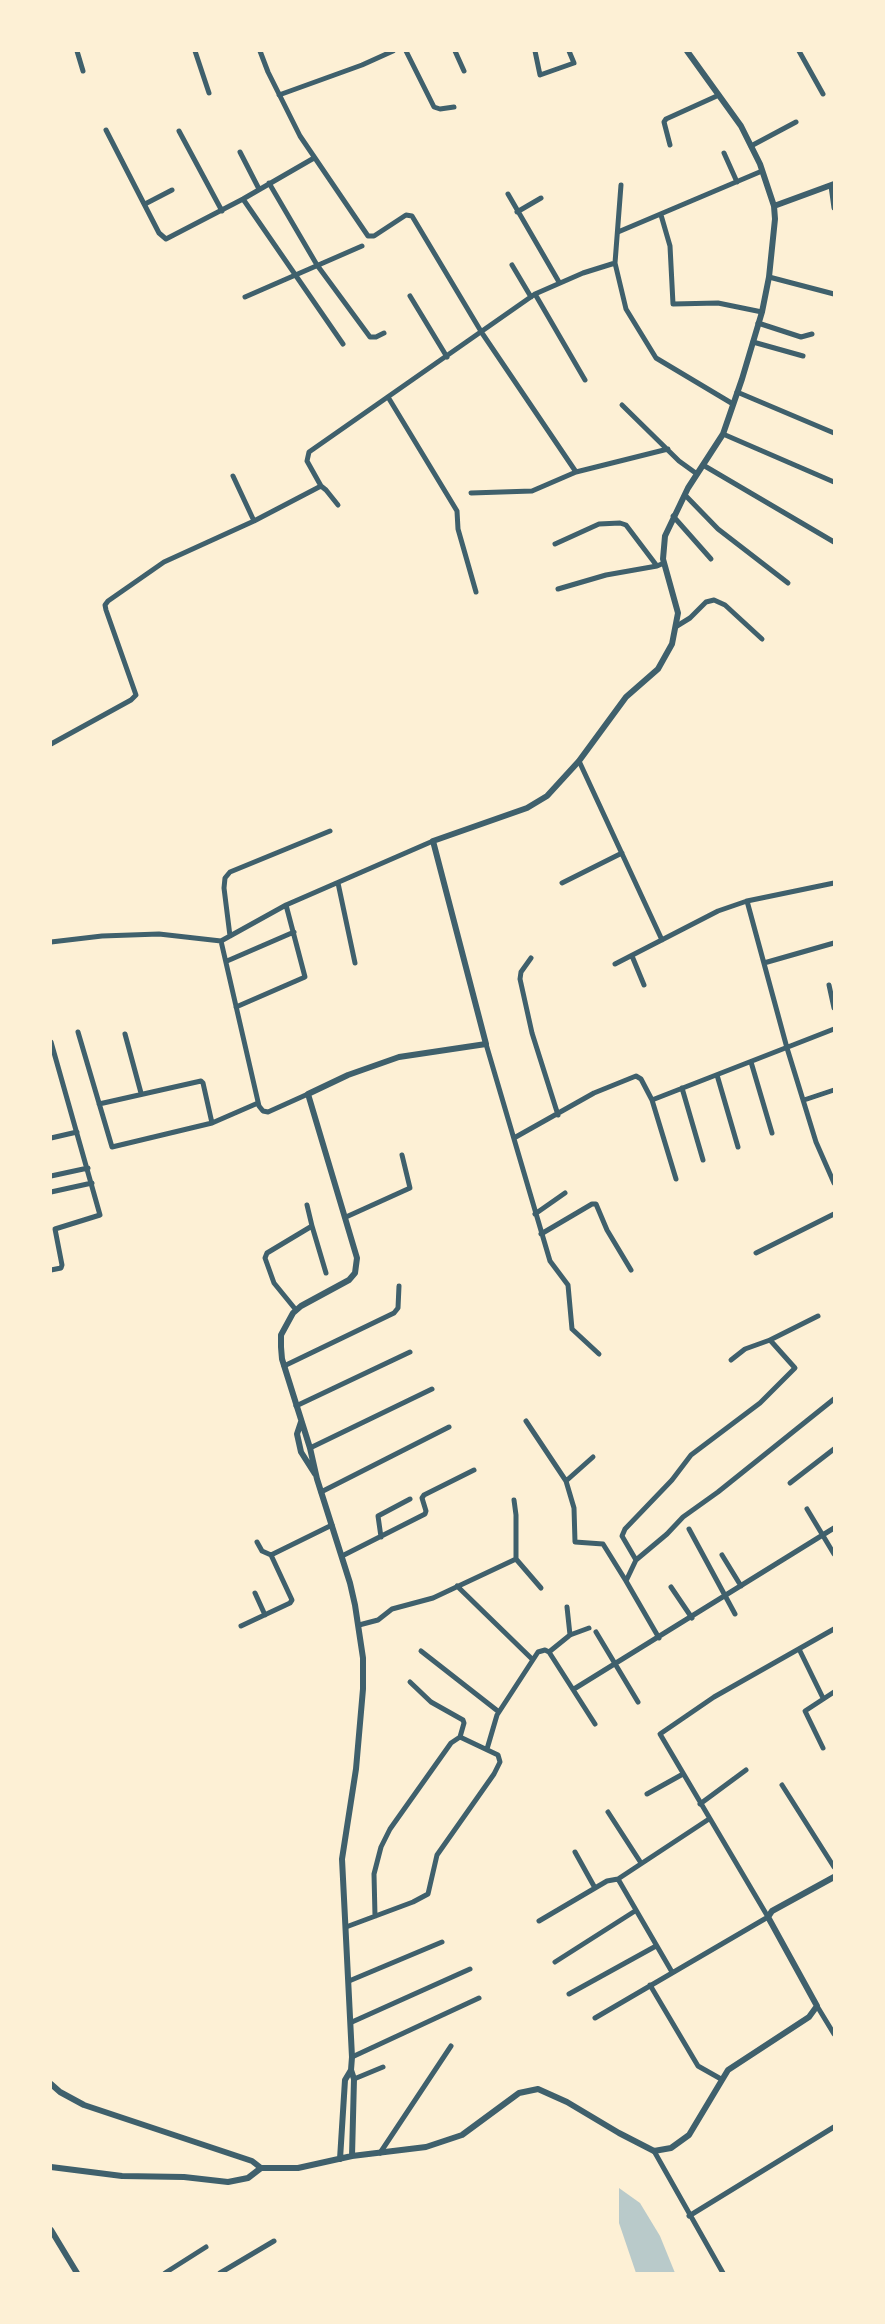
<!DOCTYPE html>
<html>
<head>
<meta charset="utf-8">
<style>
  body { margin:0 }
  #map { position:relative; width:885px; height:2324px; overflow:hidden; background:#fdf0d5; font-family:Commissioner,sans-serif }
  canvas { display:block }
  .frame { position:absolute; inset:0; border:52px solid #fdf0d5; pointer-events:none }
</style>
</head>
<body>
<div id="map">
<canvas width="885" height="2324"></canvas>
<div class="frame"></div>
</div>
<script>
const ctx = document.querySelector('canvas').getContext('2d');
ctx.lineJoin = 'round';
function fillPath(path, color) {
  ctx.fillStyle = color;
  ctx.fill(path, 'evenodd');
}
function poly(rows) {
  const path = new Path2D();
  for (const r of rows) {
    path.moveTo(r[0], r[1]);
    for (let i = 2; i < r.length; i += 2) path.lineTo(r[i], r[i + 1]);
  }
  return path;
}
function trace(path, color, width, dash) {
  ctx.strokeStyle = color;
  ctx.lineWidth = width;
  ctx.lineCap = dash ? 'butt' : 'round';
  ctx.setLineDash(dash || []);
  ctx.stroke(path);
}
fillPath(poly([
  [619,2188,640,2203,660,2236,675,2273,636,2273,619,2223]
]), '#b9caca');
trace(poly([
  [77,51,83,71],
  [195,51,209,93],
  [260,51,268,72,300,136,368,236,374,236,406,215,412,216,482,333,576,472],
  [406,51,434,107,440,109,454,107],
  [455,51,464,71],
  [535,51,540,75,574,63,569,51],
  [799,51,823,94],
  [279,95,362,65,393,51],
  [106,130,159,233,166,239,243,199,314,158],
  [179,131,222,211],
  [670,145,664,122,666,119,719,95],
  [751,146,796,122],
  [240,152,259,189],
  [724,153,737,182],
  [269,183,317,265,370,337,376,337,384,333],
  [621,185,615,263,626,309,656,358,733,404],
  [831,186,834,208],
  [508,194,559,282],
  [243,199,343,344],
  [145,204,172,190],
  [517,212,541,198],
  [661,215,670,246,673,304,718,303,762,312],
  [618,232,762,171],
  [512,265,531,297],
  [769,277,834,294],
  [535,294,585,380],
  [410,296,447,357],
  [245,297,362,246],
  [758,323,801,337,812,334],
  [753,342,803,356],
  [737,392,834,433],
  [388,397,457,511,458,529,476,592],
  [622,405,679,461,697,474],
  [723,434,834,482],
  [703,465,834,542],
  [233,476,254,521],
  [471,493,532,491,576,472,668,449],
  [685,495,718,529,788,583],
  [338,505,326,490,321,486,307,461,309,452,535,294,583,273,615,263],
  [673,516,711,559],
  [555,544,599,524,620,523,626,525,657,566,664,563],
  [558,589,606,575,657,566],
  [677,626,690,618,706,602,714,600,725,605,762,639],
  [51,744,131,700,136,695,106,610,105,605,108,601,164,562,254,521,321,486],
  [579,761,662,940],
  [338,883,355,963],
  [562,883,622,853],
  [747,901,834,883],
  [230,936,224,888,225,878,230,872,330,831],
  [221,941,259,1106,263,1111,268,1112,308,1094],
  [51,942,102,936,159,934,221,941,286,905,433,841],
  [632,956,644,985],
  [531,958,521,972,520,979,532,1033,558,1115],
  [227,961,294,932],
  [764,963,834,943],
  [615,964,718,911,747,901,787,1048,816,1142,834,1183],
  [829,985,834,1008],
  [236,1007,305,977,286,905],
  [78,1032,112,1147,212,1123,258,1103],
  [125,1034,141,1093],
  [51,1042,100,1215,55,1229,62,1265,61,1268,51,1270],
  [486,1044,550,1261,568,1285,572,1329,599,1354],
  [751,1062,772,1133],
  [717,1075,738,1147],
  [682,1088,703,1160],
  [652,1100,834,1029],
  [804,1100,834,1090],
  [99,1104,201,1081,203,1083,212,1123],
  [51,1138,77,1132],
  [514,1138,594,1093,636,1076,641,1079,652,1100,676,1179],
  [51,1176,88,1168],
  [51,1192,92,1183],
  [307,1205,312,1226],
  [535,1214,565,1193],
  [346,1217,410,1188,402,1155],
  [541,1234,592,1204,596,1204,607,1230,631,1270],
  [756,1253,834,1214],
  [296,1310,274,1283,265,1258,267,1253,312,1226,326,1273],
  [731,1360,745,1349,770,1340],
  [284,1366,394,1313,398,1308,399,1286],
  [296,1406,410,1352],
  [526,1421,566,1481,574,1508,575,1542,603,1544,626,1581],
  [310,1448,432,1389],
  [566,1481,593,1457],
  [790,1483,834,1449],
  [321,1492,449,1427],
  [807,1509,834,1554],
  [689,1529,735,1614],
  [381,1537,378,1516,410,1499],
  [257,1542,262,1551,271,1555],
  [722,1555,741,1586],
  [342,1556,425,1514,426,1511,422,1498,424,1495,474,1470],
  [516,1559,541,1588],
  [636,1560,622,1536,625,1529,672,1480,691,1455,760,1403,795,1368,770,1340,818,1316],
  [457,1586,532,1659],
  [671,1587,692,1618],
  [255,1593,265,1615],
  [567,1607,570,1635],
  [359,1625,378,1620,392,1609,433,1598,516,1559,516,1515,514,1500],
  [241,1626,290,1603,292,1600,271,1555,332,1525],
  [596,1632,638,1702],
  [659,1638,626,1581,636,1560,667,1534,683,1517,718,1492,834,1399],
  [799,1649,823,1698],
  [421,1651,499,1712],
  [549,1652,595,1724],
  [574,1689,834,1528],
  [823,1748,805,1711,834,1692],
  [487,1749,497,1715,538,1652,545,1650,549,1652,570,1635,589,1628],
  [782,1785,834,1867],
  [647,1794,683,1774],
  [700,1804,746,1770],
  [608,1812,641,1863],
  [575,1852,595,1888],
  [618,1879,672,1972],
  [375,1916,374,1874,381,1847,390,1829,451,1743,460,1737,464,1723,463,1720,431,1702,410,1682],
  [539,1921,607,1881,618,1879,709,1819],
  [346,1927,413,1902,428,1894,437,1855,494,1774,500,1762,498,1755,460,1737],
  [555,1962,635,1911],
  [349,1981,442,1942],
  [650,1985,698,2066,721,2079],
  [569,1994,656,1946],
  [817,2006,834,2034],
  [595,2018,768,1917,660,1734,714,1697,834,1629],
  [352,2022,470,1969],
  [352,2057,479,1998],
  [354,2079,383,2067],
  [654,2151,723,2273],
  [380,2153,451,2046],
  [689,2216,834,2127],
  [165,2273,206,2247],
  [220,2273,274,2241]
]), '#3f606c', 5);
trace(poly([
  [774,206,834,184],
  [301,1422,297,1434,301,1452,315,1474],
  [351,2070,354,2079,352,2156],
  [51,2084,60,2092,84,2105,252,2161,261,2168,298,2168,352,2156,426,2147,462,2135,519,2093,538,2089,567,2102,619,2133,654,2151,671,2148,689,2135,728,2070,809,2017,817,2006,768,1917,772,1911,834,1877],
  [340,2159,345,2080,351,2070,352,2057,342,1859,356,1769,363,1689,363,1658,355,1605,350,1583,317,1479,310,1448,282,1359,281,1347,281,1335,293,1313,301,1306,349,1280,355,1273,357,1258,308,1094,348,1075,399,1057,486,1044,433,841,527,808,547,796,579,761,626,697,658,669,672,644,678,613,663,559,665,536,688,488,723,434,742,379,762,312,769,277,775,219,774,206,760,164,741,126,687,51],
  [51,2167,122,2176,184,2177,228,2182,248,2178,261,2168],
  [51,2230,77,2273]
]), '#3f606c', 6);
</script>
</body>
</html>
